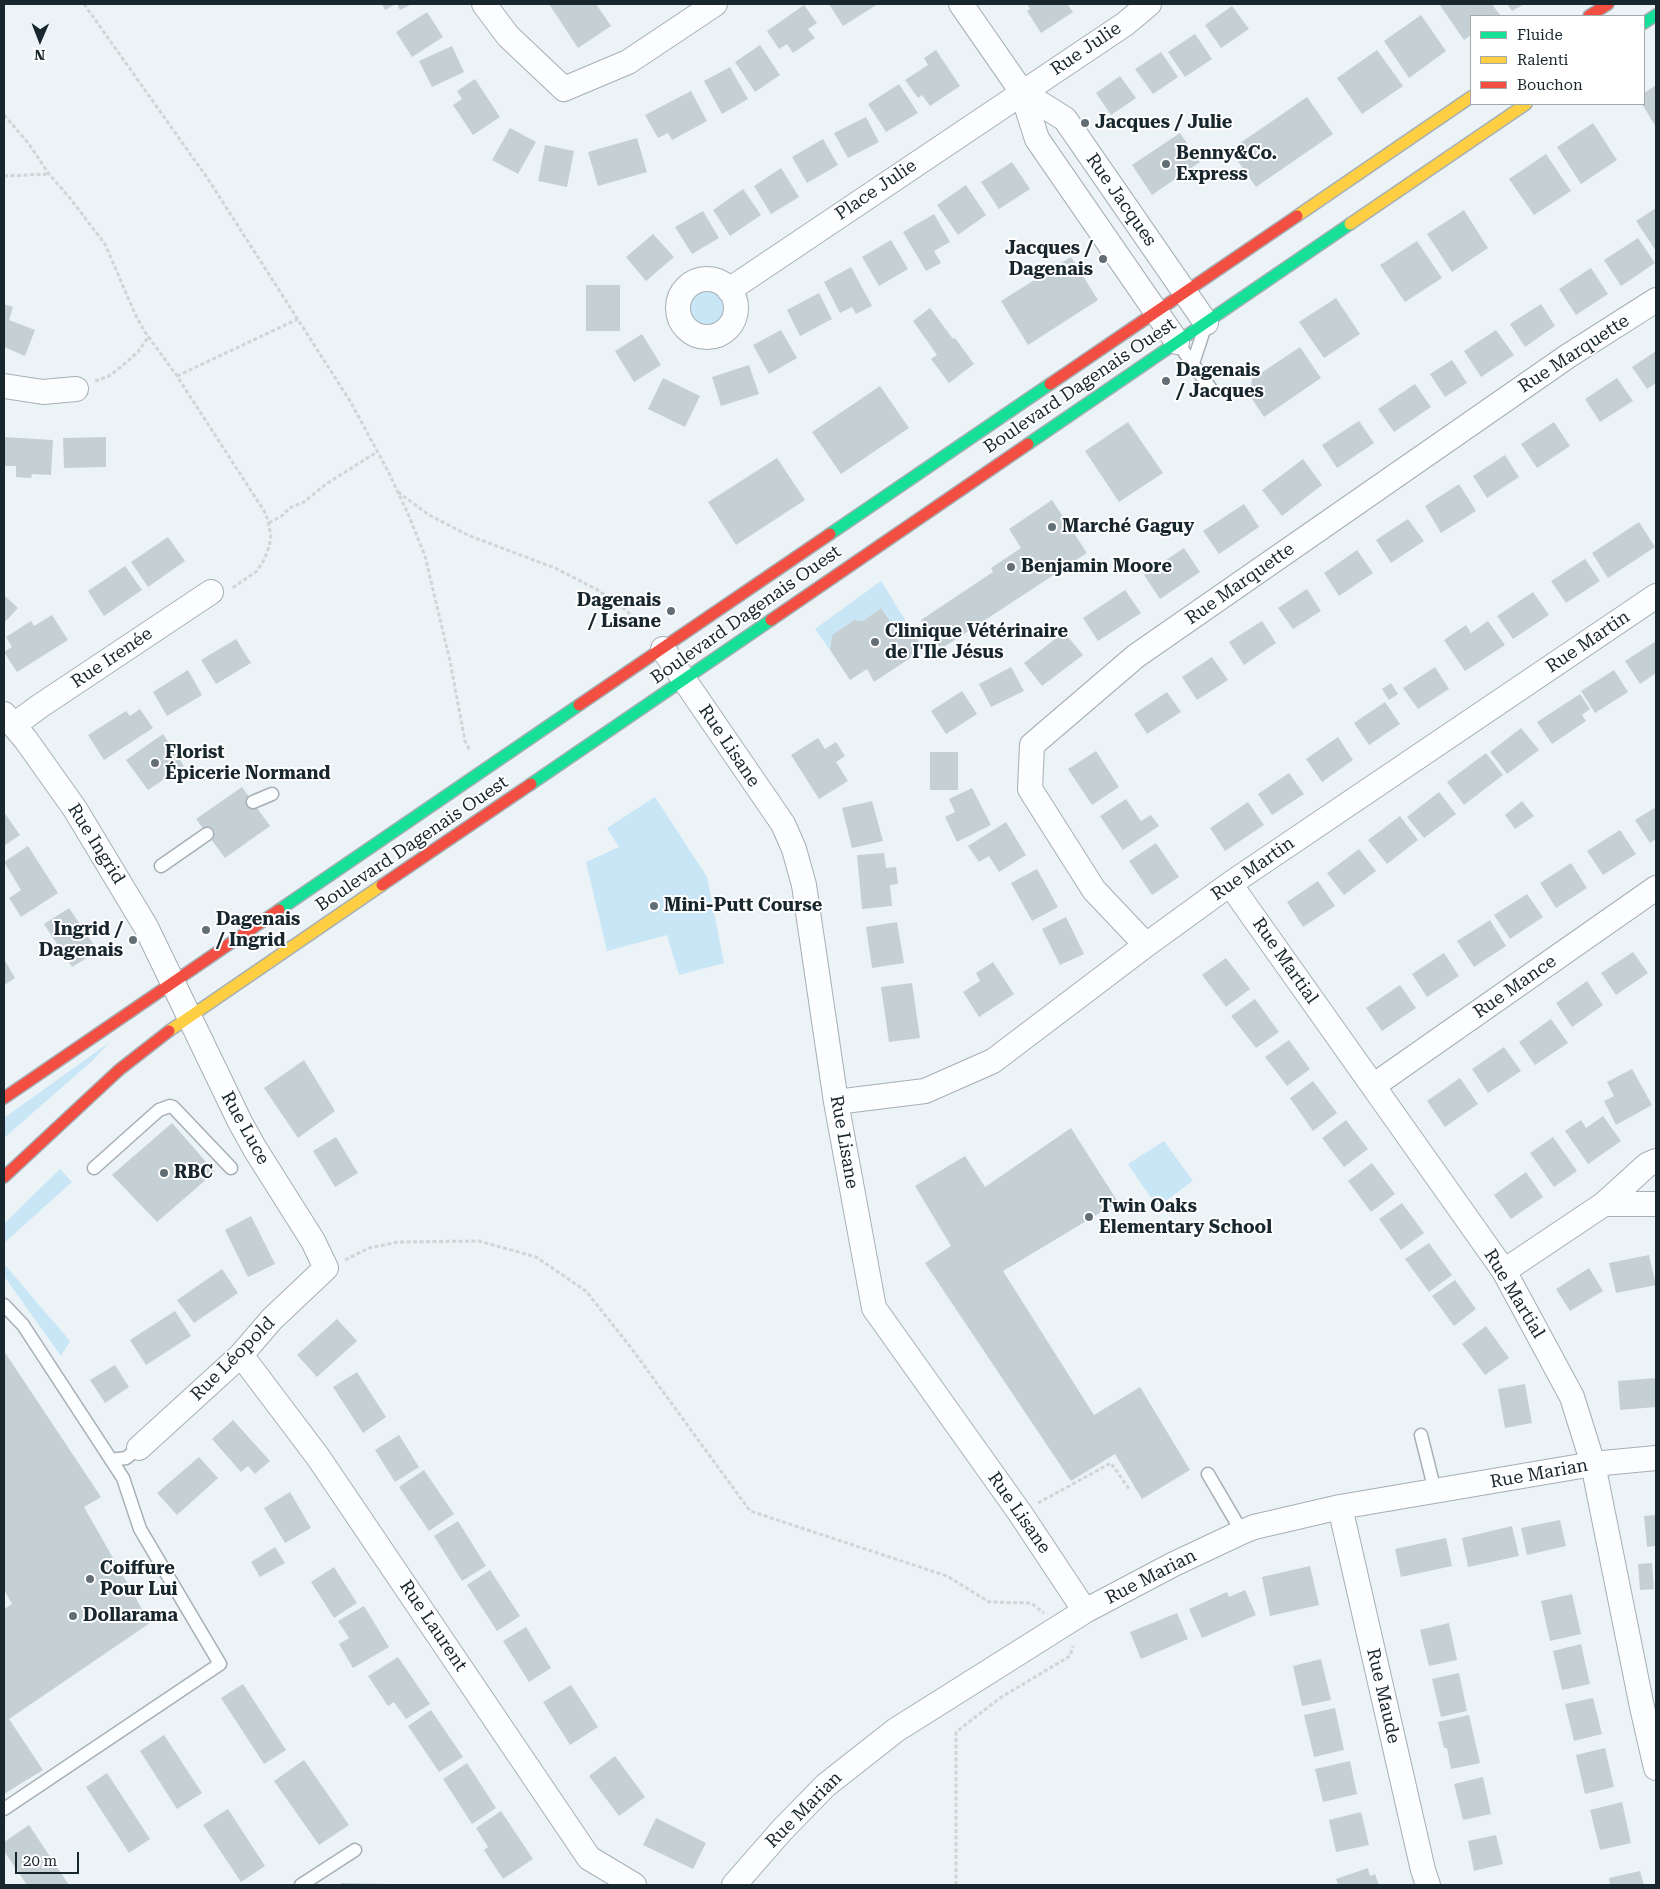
<!DOCTYPE html>
<html>
<head>
<meta charset="utf-8">
<style>
  body { margin:0 }
  #map { position:relative; width:1660px; height:1889px; overflow:hidden; background:#ebf3f7; font-family:"Roboto Serif",serif }
  canvas { display:block }
  .frame { position:absolute; inset:0; border:5px solid #18272e; pointer-events:none }
  .legend { position:absolute; left:1470px; top:15px; width:175px; height:90px; box-sizing:border-box; background:#fff; border:1px solid #a3a9ab; margin:0; padding:6px 9px; list-style:none; font-size:15px; color:#18272e }
  .legend li { display:flex; align-items:center; gap:10px; height:25px }
  .legend b { width:25px; border:1px solid #a3a9ab }
  .north { position:absolute; left:15px; top:15px; width:50px; height:50px; -webkit-text-stroke:4px #fff; paint-order:stroke; rotate:181deg; font-size:14px; font-weight:700; line-height:20px; text-align:center; color:#18272e }
  .north::after { content:''; display:block; margin:auto; width:18px; height:22px; background:#18272e; clip-path:polygon(50% 0,100% 100%,50% 72%,0 100%) }
  .scale { position:absolute; left:15px; top:1852px; width:64px; height:22px; box-sizing:border-box; border:2px solid #18272e; border-top:0; padding-left:6px; font-size:15px; line-height:18px; white-space:nowrap; color:#18272e; -webkit-text-stroke:4px #fff; paint-order:stroke }
</style>
</head>
<body>
<div id="map">
<canvas width="1660" height="1889"></canvas>
<div class="frame"></div>
<ul class="legend">
<li><b style="height:6px;background:#16e098"></b>Fluide</li>
<li><b style="height:6px;background:#ffcf43"></b>Ralenti</li>
<li><b style="height:6px;background:#f24e42"></b>Bouchon</li>
</ul>
<div class="north">N</div>
<div class="scale">20 m</div>
</div>
<script>
const ctx = document.querySelector('canvas').getContext('2d');
ctx.lineJoin = 'round';
function fillPath(path, color) {
  ctx.fillStyle = color;
  ctx.fill(path, 'evenodd');
}
function poly(rows) {
  const path = new Path2D();
  for (const r of rows) {
    if (r.length === 3) {
      path.moveTo(r[0] + r[2], r[1]);
      path.arc(r[0], r[1], r[2], 0, 2 * Math.PI);
      continue;
    }
    path.moveTo(r[0], r[1]);
    for (let i = 2; i < r.length; i += 2) path.lineTo(r[i], r[i + 1]);
  }
  return path;
}
function trace(path, color, width, dash) {
  ctx.strokeStyle = color;
  ctx.lineWidth = width;
  ctx.lineCap = dash ? 'butt' : 'round';
  ctx.setLineDash(dash || []);
  ctx.stroke(path);
}
function label(font, color, halo, rows, align = 'center') {
  ctx.font = font + ' "Roboto Serif",serif';
  ctx.lineWidth = 4;
  ctx.setLineDash([]);
  ctx.textBaseline = 'middle';
  ctx.strokeStyle = halo;
  ctx.fillStyle = color;
  for (const [text, x, y, turn = 0] of rows) {
    ctx.save();
    ctx.translate(x, y);
    ctx.rotate((+turn || 0) * Math.PI / 180);
    ctx.textAlign = isNaN(turn) ? turn : align;
    if (halo) ctx.strokeText(text, 0, 0);
    ctx.fillText(text, 0, 0);
    ctx.restore();
  }
}
fillPath(poly([
  [707,308,29],
  [881,581,909,626,899,634,881,608,863,621,854,620,832,635,830,650,815,629],
  [655,797,707,877,724,963,679,975,667,935,607,951,586,862,619,847,607,828],
  [110,1042,92,1061,4,1138,4,1118],
  [1164,1141,1193,1181,1157,1207,1128,1164],
  [60,1169,72,1182,4,1243,4,1224],
  [4,1264,70,1341,61,1356,4,1276]
]), '#c8e6f6');
fillPath(poly([
  [382,4,396,4,385,10],
  [397,4,412,4,400,10],
  [549,4,596,4,611,26,578,48],
  [829,4,878,4,843,26],
  [1027,4,1067,4,1073,12,1041,33,1027,11,1030,9],
  [1439,4,1492,4,1500,15,1471,16,1471,35,1464,40],
  [1507,4,1524,4,1512,11],
  [804,5,817,23,808,29,815,38,793,53,787,44,779,49,767,31],
  [1232,6,1249,29,1221,48,1205,25],
  [427,12,443,37,412,57,396,32],
  [1421,15,1446,51,1409,78,1384,41],
  [1195,34,1212,59,1185,77,1168,52],
  [760,45,780,75,755,92,735,62],
  [452,46,464,72,432,87,419,61],
  [936,50,960,86,930,106,922,95,918,98,905,80,928,65,924,58],
  [1377,50,1403,86,1362,114,1337,78],
  [1161,52,1178,77,1153,94,1135,69],
  [730,67,748,99,722,114,704,81],
  [1120,76,1136,98,1111,115,1096,93],
  [475,79,500,117,473,135,453,105,462,99,457,91],
  [899,84,918,113,886,132,868,104],
  [1656,85,1656,127,1642,104,1644,104,1644,93],
  [691,91,707,121,672,140,668,133,658,138,645,115],
  [1307,97,1333,134,1256,187,1230,150],
  [866,117,879,142,848,158,834,133],
  [1593,123,1617,160,1581,184,1557,147],
  [510,128,536,142,518,174,492,160],
  [1180,133,1200,162,1152,195,1132,165],
  [637,138,647,172,598,186,588,152],
  [823,139,838,165,807,183,792,157],
  [545,145,574,151,567,187,538,181],
  [1546,154,1571,191,1534,215,1509,179],
  [1012,162,1030,189,999,209,981,182],
  [781,168,799,197,771,214,754,186],
  [966,185,986,215,958,235,937,205],
  [743,189,761,215,730,236,713,210],
  [1656,208,1656,251,1636,221],
  [1464,210,1488,248,1452,272,1427,234],
  [703,211,719,238,692,254,675,227],
  [934,214,950,242,934,251,941,263,926,271,903,232],
  [653,234,674,257,646,281,626,257],
  [1638,238,1655,263,1621,286,1604,260],
  [891,240,908,269,879,286,862,257],
  [1417,241,1442,278,1405,302,1380,265],
  [1071,257,1098,300,1028,345,1001,301],
  [851,267,872,306,856,314,852,307,840,313,824,282],
  [1591,268,1608,294,1576,315,1559,289],
  [586,285,620,285,620,331,586,331],
  [819,293,832,319,800,336,787,310],
  [1336,298,1360,334,1324,358,1299,322],
  [4,304,13,307,9,320,35,330,25,356,4,347],
  [1541,304,1555,326,1525,347,1510,324],
  [930,308,953,339,955,338,974,364,949,383,931,359,937,355,913,321],
  [781,330,797,358,769,374,753,345],
  [1496,330,1514,355,1481,377,1464,351],
  [642,334,661,365,634,382,615,351],
  [1300,347,1321,378,1264,417,1250,396,1252,379],
  [1656,351,1656,383,1647,389,1632,367],
  [1452,360,1467,383,1445,397,1430,374],
  [749,365,759,394,721,406,712,377],
  [663,378,700,396,685,427,648,409],
  [1617,378,1633,401,1600,422,1585,399],
  [1415,384,1431,407,1394,432,1378,409],
  [880,386,909,428,841,474,812,432],
  [1359,421,1374,443,1337,468,1322,445],
  [1128,422,1163,473,1119,502,1085,451],
  [1554,422,1570,446,1537,468,1521,444],
  [4,437,53,440,51,475,32,474,31,478,16,477,16,466,4,466],
  [106,437,106,467,64,468,63,438],
  [1505,455,1519,477,1487,498,1473,476],
  [777,458,805,500,736,545,708,502],
  [1303,459,1322,485,1282,516,1262,490],
  [1459,484,1476,511,1441,533,1425,506],
  [1052,500,1087,553,941,649,921,620,993,572,991,568,1021,548,1009,529],
  [1244,504,1259,527,1219,554,1203,531],
  [1408,519,1424,541,1391,563,1376,540],
  [1639,522,1655,547,1608,578,1592,553],
  [168,537,185,561,148,587,131,562],
  [1184,548,1200,572,1160,599,1144,575],
  [1357,550,1373,573,1339,596,1324,573],
  [1585,559,1600,581,1566,603,1551,581],
  [125,566,142,590,104,616,88,591],
  [1307,589,1321,611,1293,629,1278,608],
  [1125,590,1141,613,1098,641,1083,618],
  [1533,592,1549,615,1513,639,1497,616],
  [4,595,18,608,4,623],
  [881,608,899,634,909,626,924,649,874,682,867,669,850,680,830,650,832,635,854,620,863,621],
  [52,615,68,640,17,672,4,652,12,647,6,637,31,621,34,626],
  [1262,621,1276,643,1244,665,1229,642],
  [1488,621,1505,645,1465,671,1444,640,1466,625,1471,633],
  [1064,632,1083,655,1042,686,1024,663],
  [236,639,251,663,216,684,201,660],
  [1656,641,1656,673,1640,684,1625,661],
  [1212,657,1228,680,1197,700,1182,677],
  [1011,667,1024,691,991,707,979,684],
  [1435,667,1449,689,1418,709,1403,688],
  [188,670,202,695,167,716,153,692],
  [1614,670,1628,692,1595,713,1581,691],
  [1391,683,1398,694,1389,700,1382,689],
  [962,691,977,714,946,734,931,711],
  [1167,692,1181,712,1147,734,1134,714],
  [1580,694,1590,709,1582,715,1586,721,1552,744,1537,722],
  [1385,702,1400,724,1369,745,1354,723],
  [140,709,153,728,104,760,88,735,126,711,130,716],
  [1521,728,1539,750,1507,774,1490,752],
  [163,734,184,766,148,790,126,760],
  [1338,737,1353,760,1322,782,1306,759],
  [818,738,825,749,836,742,845,756,836,762,848,781,819,799,791,755],
  [1096,751,1119,787,1092,805,1068,769],
  [930,752,958,752,958,790,930,790],
  [1486,753,1503,775,1464,805,1447,782],
  [1289,773,1304,794,1272,815,1258,794],
  [242,787,270,826,225,858,196,819],
  [972,788,991,825,957,842,945,817,955,812,949,799],
  [1439,792,1456,814,1424,838,1407,817],
  [1126,799,1141,821,1151,815,1159,826,1123,850,1100,816],
  [872,801,883,841,852,848,842,808],
  [1522,801,1534,816,1515,829,1505,815],
  [1248,802,1264,825,1225,851,1210,828],
  [1656,807,1656,839,1650,843,1635,820],
  [4,812,20,835,4,846],
  [1400,816,1418,840,1387,864,1368,840],
  [1006,822,1026,855,999,872,989,856,979,862,968,846],
  [1620,830,1636,854,1603,875,1587,851],
  [1156,843,1179,877,1152,895,1129,861],
  [28,846,58,893,21,917,9,898,21,890,4,862],
  [1359,849,1376,871,1344,895,1327,873],
  [884,853,886,868,896,867,898,884,890,885,892,906,862,909,857,855],
  [1571,863,1587,888,1556,908,1540,883],
  [1037,869,1058,907,1032,921,1011,883],
  [1318,881,1335,906,1303,927,1287,902],
  [1527,894,1543,917,1510,939,1494,915],
  [69,908,98,951,72,967,44,924],
  [1066,917,1084,954,1060,965,1042,929],
  [1490,920,1506,946,1474,967,1457,941],
  [897,922,904,963,872,968,866,927],
  [1633,952,1648,973,1616,995,1601,973],
  [1444,953,1459,976,1427,997,1412,974],
  [1226,958,1250,989,1226,1007,1202,975],
  [4,959,15,978,4,985],
  [993,962,1014,994,979,1017,963,992,980,981,976,973],
  [1587,981,1603,1005,1572,1027,1556,1003],
  [912,983,920,1038,889,1042,881,987],
  [1400,985,1416,1008,1382,1031,1366,1008],
  [1255,999,1279,1032,1256,1048,1231,1016],
  [1551,1019,1568,1043,1535,1065,1519,1042],
  [1289,1040,1310,1069,1287,1086,1265,1057],
  [1504,1047,1521,1071,1488,1093,1472,1069],
  [304,1060,335,1111,298,1138,264,1088],
  [1632,1069,1652,1105,1616,1125,1604,1101,1614,1096,1607,1082],
  [1460,1078,1478,1104,1445,1127,1427,1101],
  [1313,1081,1337,1113,1313,1131,1290,1098],
  [1603,1116,1621,1141,1588,1164,1565,1131,1581,1120,1586,1128],
  [1346,1120,1368,1149,1344,1167,1322,1138],
  [172,1123,215,1172,157,1222,112,1175],
  [1071,1128,1118,1202,1003,1271,1094,1415,1140,1387,1190,1470,1142,1499,1115,1454,1071,1481,925,1263,951,1246,915,1186,965,1156,985,1187],
  [336,1137,358,1173,335,1187,313,1151],
  [1553,1137,1577,1171,1554,1187,1530,1153],
  [1372,1163,1395,1194,1371,1212,1348,1181],
  [1526,1172,1543,1197,1511,1219,1494,1195],
  [1402,1203,1424,1233,1401,1250,1379,1219],
  [251,1216,275,1264,248,1277,225,1230],
  [1429,1243,1452,1275,1429,1292,1405,1259],
  [1649,1255,1656,1285,1616,1293,1609,1263],
  [1589,1268,1603,1291,1570,1311,1556,1289],
  [222,1269,238,1293,194,1323,177,1300],
  [1455,1280,1476,1309,1454,1326,1432,1296],
  [175,1311,191,1336,146,1365,130,1340],
  [337,1319,357,1341,317,1377,297,1355],
  [1486,1326,1509,1358,1485,1375,1462,1344],
  [4,1351,101,1497,84,1507,150,1623,9,1719,43,1770,4,1794,4,1609,12,1604,4,1590],
  [115,1365,129,1387,105,1403,90,1380],
  [357,1372,386,1417,363,1433,333,1387],
  [1656,1378,1656,1407,1620,1410,1618,1381],
  [1525,1384,1532,1423,1505,1428,1498,1389],
  [233,1420,270,1461,255,1474,248,1466,241,1472,212,1439],
  [399,1435,419,1467,395,1482,375,1450],
  [199,1457,218,1478,177,1515,157,1493],
  [424,1470,454,1514,429,1531,399,1487],
  [290,1492,311,1528,285,1543,264,1508],
  [1656,1515,1656,1546,1647,1547,1644,1516],
  [1560,1520,1566,1546,1527,1555,1521,1528],
  [458,1521,486,1566,462,1581,434,1536],
  [1512,1526,1519,1556,1468,1567,1462,1538],
  [1446,1538,1452,1566,1401,1577,1395,1549],
  [275,1547,285,1563,260,1577,251,1562],
  [1652,1563,1654,1589,1640,1590,1638,1564],
  [1310,1566,1319,1605,1270,1616,1262,1577],
  [334,1567,357,1603,334,1618,311,1582],
  [490,1570,520,1616,497,1631,467,1585],
  [1245,1590,1256,1615,1202,1638,1189,1609,1227,1592,1229,1597],
  [1572,1594,1581,1634,1550,1641,1541,1601],
  [364,1606,389,1647,353,1668,339,1644,349,1638,338,1621],
  [1177,1613,1188,1639,1141,1659,1130,1632],
  [1449,1623,1457,1660,1429,1666,1420,1630],
  [526,1627,551,1668,529,1682,503,1641],
  [1581,1644,1590,1684,1562,1690,1553,1651],
  [398,1657,430,1704,406,1719,394,1702,388,1706,368,1676],
  [1321,1659,1331,1700,1302,1706,1293,1666],
  [1459,1673,1467,1711,1441,1717,1432,1679],
  [243,1684,286,1750,264,1764,221,1698],
  [571,1685,598,1727,570,1745,543,1702],
  [1593,1698,1602,1734,1574,1741,1565,1704],
  [1335,1708,1344,1750,1314,1757,1304,1715],
  [431,1710,463,1757,439,1772,408,1726],
  [1469,1715,1480,1763,1451,1769,1447,1748,1444,1748,1438,1722],
  [164,1735,202,1793,177,1809,140,1751],
  [1605,1748,1614,1787,1585,1794,1576,1755],
  [615,1756,645,1797,619,1816,589,1776],
  [304,1760,349,1825,319,1845,274,1781],
  [1350,1761,1357,1794,1323,1802,1315,1769],
  [467,1763,496,1808,472,1824,443,1779],
  [107,1773,150,1839,129,1853,86,1787],
  [1483,1777,1491,1814,1463,1820,1454,1784],
  [1622,1802,1631,1843,1600,1850,1590,1810],
  [228,1809,265,1866,241,1882,203,1825],
  [501,1811,533,1859,503,1879,484,1850,488,1847,476,1828],
  [1361,1812,1369,1845,1336,1852,1329,1820],
  [656,1818,706,1843,693,1869,643,1845],
  [29,1825,69,1885,27,1885,4,1851,4,1842],
  [1496,1835,1503,1864,1474,1871,1468,1841],
  [1368,1868,1370,1876,1375,1874,1379,1885,1338,1885,1336,1879],
  [1640,1871,1644,1885,1610,1885,1609,1878],
  [341,1883,390,1884,390,1885,341,1885]
]), '#c5d0d5');
const lane = poly([
  [1177,342,1211,389],
  [1193,363,1204,330],
  [253,802,272,794],
  [161,866,207,834],
  [94,1168,159,1110,170,1106,173,1107,231,1168],
  [4,1305,23,1325,123,1478,140,1529,220,1664,4,1809],
  [1421,1435,1435,1491],
  [111,1460,126,1458,139,1448],
  [1208,1474,1242,1532],
  [301,1885,355,1850]
]);
const street = poly([
  [484,4,508,36,564,89,628,62,715,4],
  [961,4,1022,92,1037,139,1177,342],
  [1022,92,1065,119,1206,323],
  [707,308,29],
  [729,290,1125,24,1149,4],
  [4,386,43,392,76,389],
  [663,649,783,824,794,849,804,885,836,1102,874,1308,1020,1513,1085,1611],
  [4,714,26,740,75,809,146,927,240,1122,255,1149,313,1241,326,1268,272,1319,241,1355,139,1448],
  [14,725,40,706,211,592],
  [1230,884,1504,1271,1572,1397,1593,1464,1642,1707,1656,1768],
  [1146,945,1094,890,1030,789,1032,745,1136,656,1568,356,1656,300],
  [1373,1086,1656,888],
  [836,1102,925,1091,993,1061,1146,945,1230,884,1656,596],
  [1604,1204,1656,1204],
  [1504,1271,1604,1204,1647,1165,1656,1161],
  [241,1355,318,1457,589,1858,634,1885],
  [1340,1507,1423,1870,1428,1885],
  [734,1885,782,1830,826,1785,896,1730,1085,1611,1174,1564,1242,1532,1254,1527,1340,1507,1593,1464,1656,1458]
]);
const fast = poly([
  [1644,23,1656,15],
  [1028,444,1350,224],
  [830,534,1050,384],
  [531,784,771,620],
  [279,910,579,705]
]);
const slow = poly([
  [1297,216,1471,97],
  [1350,224,1526,104],
  [169,1031,382,885]
]);
const jam = poly([
  [1589,16,1608,4],
  [1050,384,1297,216],
  [771,620,1028,444],
  [579,705,830,534],
  [382,885,531,784],
  [4,1098,279,910],
  [4,1177,119,1070,169,1031]
]);
trace(lane, '#a5afb5', 15);
trace(street, '#a5afb5', 26);
trace(fast, '#a5afb5', 14);
trace(slow, '#a5afb5', 14);
trace(jam, '#a5afb5', 14);
trace(poly([
  [84,4,208,179,350,401,388,471,409,516,425,556,450,661,465,741,470,751],
  [4,115,29,144,49,174,69,197,105,244,135,314,145,332,177,376,266,514,271,535,269,547,264,560,257,571,231,589],
  [4,176,49,174],
  [177,376,298,319],
  [95,381,109,376,122,366,138,352,149,336],
  [398,492,429,515,470,536,555,568,596,589,618,604,647,628],
  [269,523,283,515,289,508,304,502,326,484,377,452],
  [345,1260,369,1248,398,1242,479,1241,536,1257,586,1291,632,1349,750,1511,947,1576,989,1602,1031,1603,1044,1613],
  [1038,1503,1111,1463,1129,1489],
  [956,1885,956,1732,1000,1698,1070,1656,1073,1646]
]), '#d2d4d6', 3, [4, 2.5]);
trace(lane, '#fcfdfe', 12);
trace(street, '#fcfdfe', 24);
trace(fast, '#16e098', 11);
trace(slow, '#ffcf43', 11);
trace(jam, '#f24e42', 11);
for (const [x, y, r, color] of [
  [1085,123,5,"#626e74"],
  [1166,164,5,"#626e74"],
  [1103,259,5,"#626e74"],
  [1166,381,5,"#626e74"],
  [1052,527,5,"#626e74"],
  [1011,567,5,"#626e74"],
  [671,611,5,"#626e74"],
  [875,642,5,"#626e74"],
  [155,763,5,"#626e74"],
  [654,906,5,"#626e74"],
  [206,930,5,"#626e74"],
  [133,940,5,"#626e74"],
  [164,1173,5,"#626e74"],
  [1089,1217,5,"#626e74"],
  [90,1579,5,"#626e74"],
  [73,1616,5,"#626e74"]
]) {
  const dot = new Path2D();
  dot.arc(x, y, r, 0, 2 * Math.PI);
  ctx.fillStyle = color;
  ctx.fill(dot);
  trace(dot, '#fff', 2);
}
label('18px', '#18272e', '#fff', [
  ["Rue Julie",1086,49,-34],
  ["Place Julie",876,190,-34],
  ["Rue Jacques",1121,200,55],
  ["Rue Marquette",1574,354,-33],
  ["Boulevard Dagenais Ouest",1080,386,-34],
  ["Rue Marquette",1240,584,-35],
  ["Boulevard Dagenais Ouest",746,615,-35],
  ["Rue Martin",1588,642,-34],
  ["Rue Irenée",112,658,-34],
  ["Rue Lisane",729,746,56],
  ["Rue Ingrid",96,844,58],
  ["Boulevard Dagenais Ouest",412,844,-34],
  ["Rue Martin",1253,869,-35],
  ["Rue Martial",1285,961,55],
  ["Rue Mance",1515,987,-35],
  ["Rue Luce",245,1128,61],
  ["Rue Lisane",844,1142,80],
  ["Rue Martial",1514,1294,59],
  ["Rue Léopold",233,1359,-45],
  ["Rue Marian",1539,1474,-10],
  ["Rue Lisane",1019,1513,55],
  ["Rue Marian",1151,1577,-27],
  ["Rue Laurent",433,1626,56],
  ["Rue Maude",1383,1696,77],
  ["Rue Marian",804,1810,-45]
]);
label('bold 18px', '#18272e', '#fff', [
  ["Jacques / Julie",1095,123],
  ["Benny&Co.",1176,154],
  ["Express",1176,175],
  ["Jacques /",1093,249,"right"],
  ["Dagenais",1093,270,"right"],
  ["Dagenais",1176,371],
  ["/ Jacques",1176,392],
  ["Marché Gaguy",1062,527],
  ["Benjamin Moore",1021,567],
  ["Dagenais",661,601,"right"],
  ["/ Lisane",661,622,"right"],
  ["Clinique Vétérinaire",885,632],
  ["de I'Ile Jésus",885,653],
  ["Florist",165,753],
  ["Épicerie Normand",165,774],
  ["Mini-Putt Course",664,906],
  ["Dagenais",216,920],
  ["/ Ingrid",216,941],
  ["Ingrid /",123,930,"right"],
  ["Dagenais",123,951,"right"],
  ["RBC",174,1173],
  ["Twin Oaks",1099,1207],
  ["Elementary School",1099,1228],
  ["Coiffure",100,1569],
  ["Pour Lui",100,1590],
  ["Dollarama",83,1616]
], 'left');
</script>
</body>
</html>
